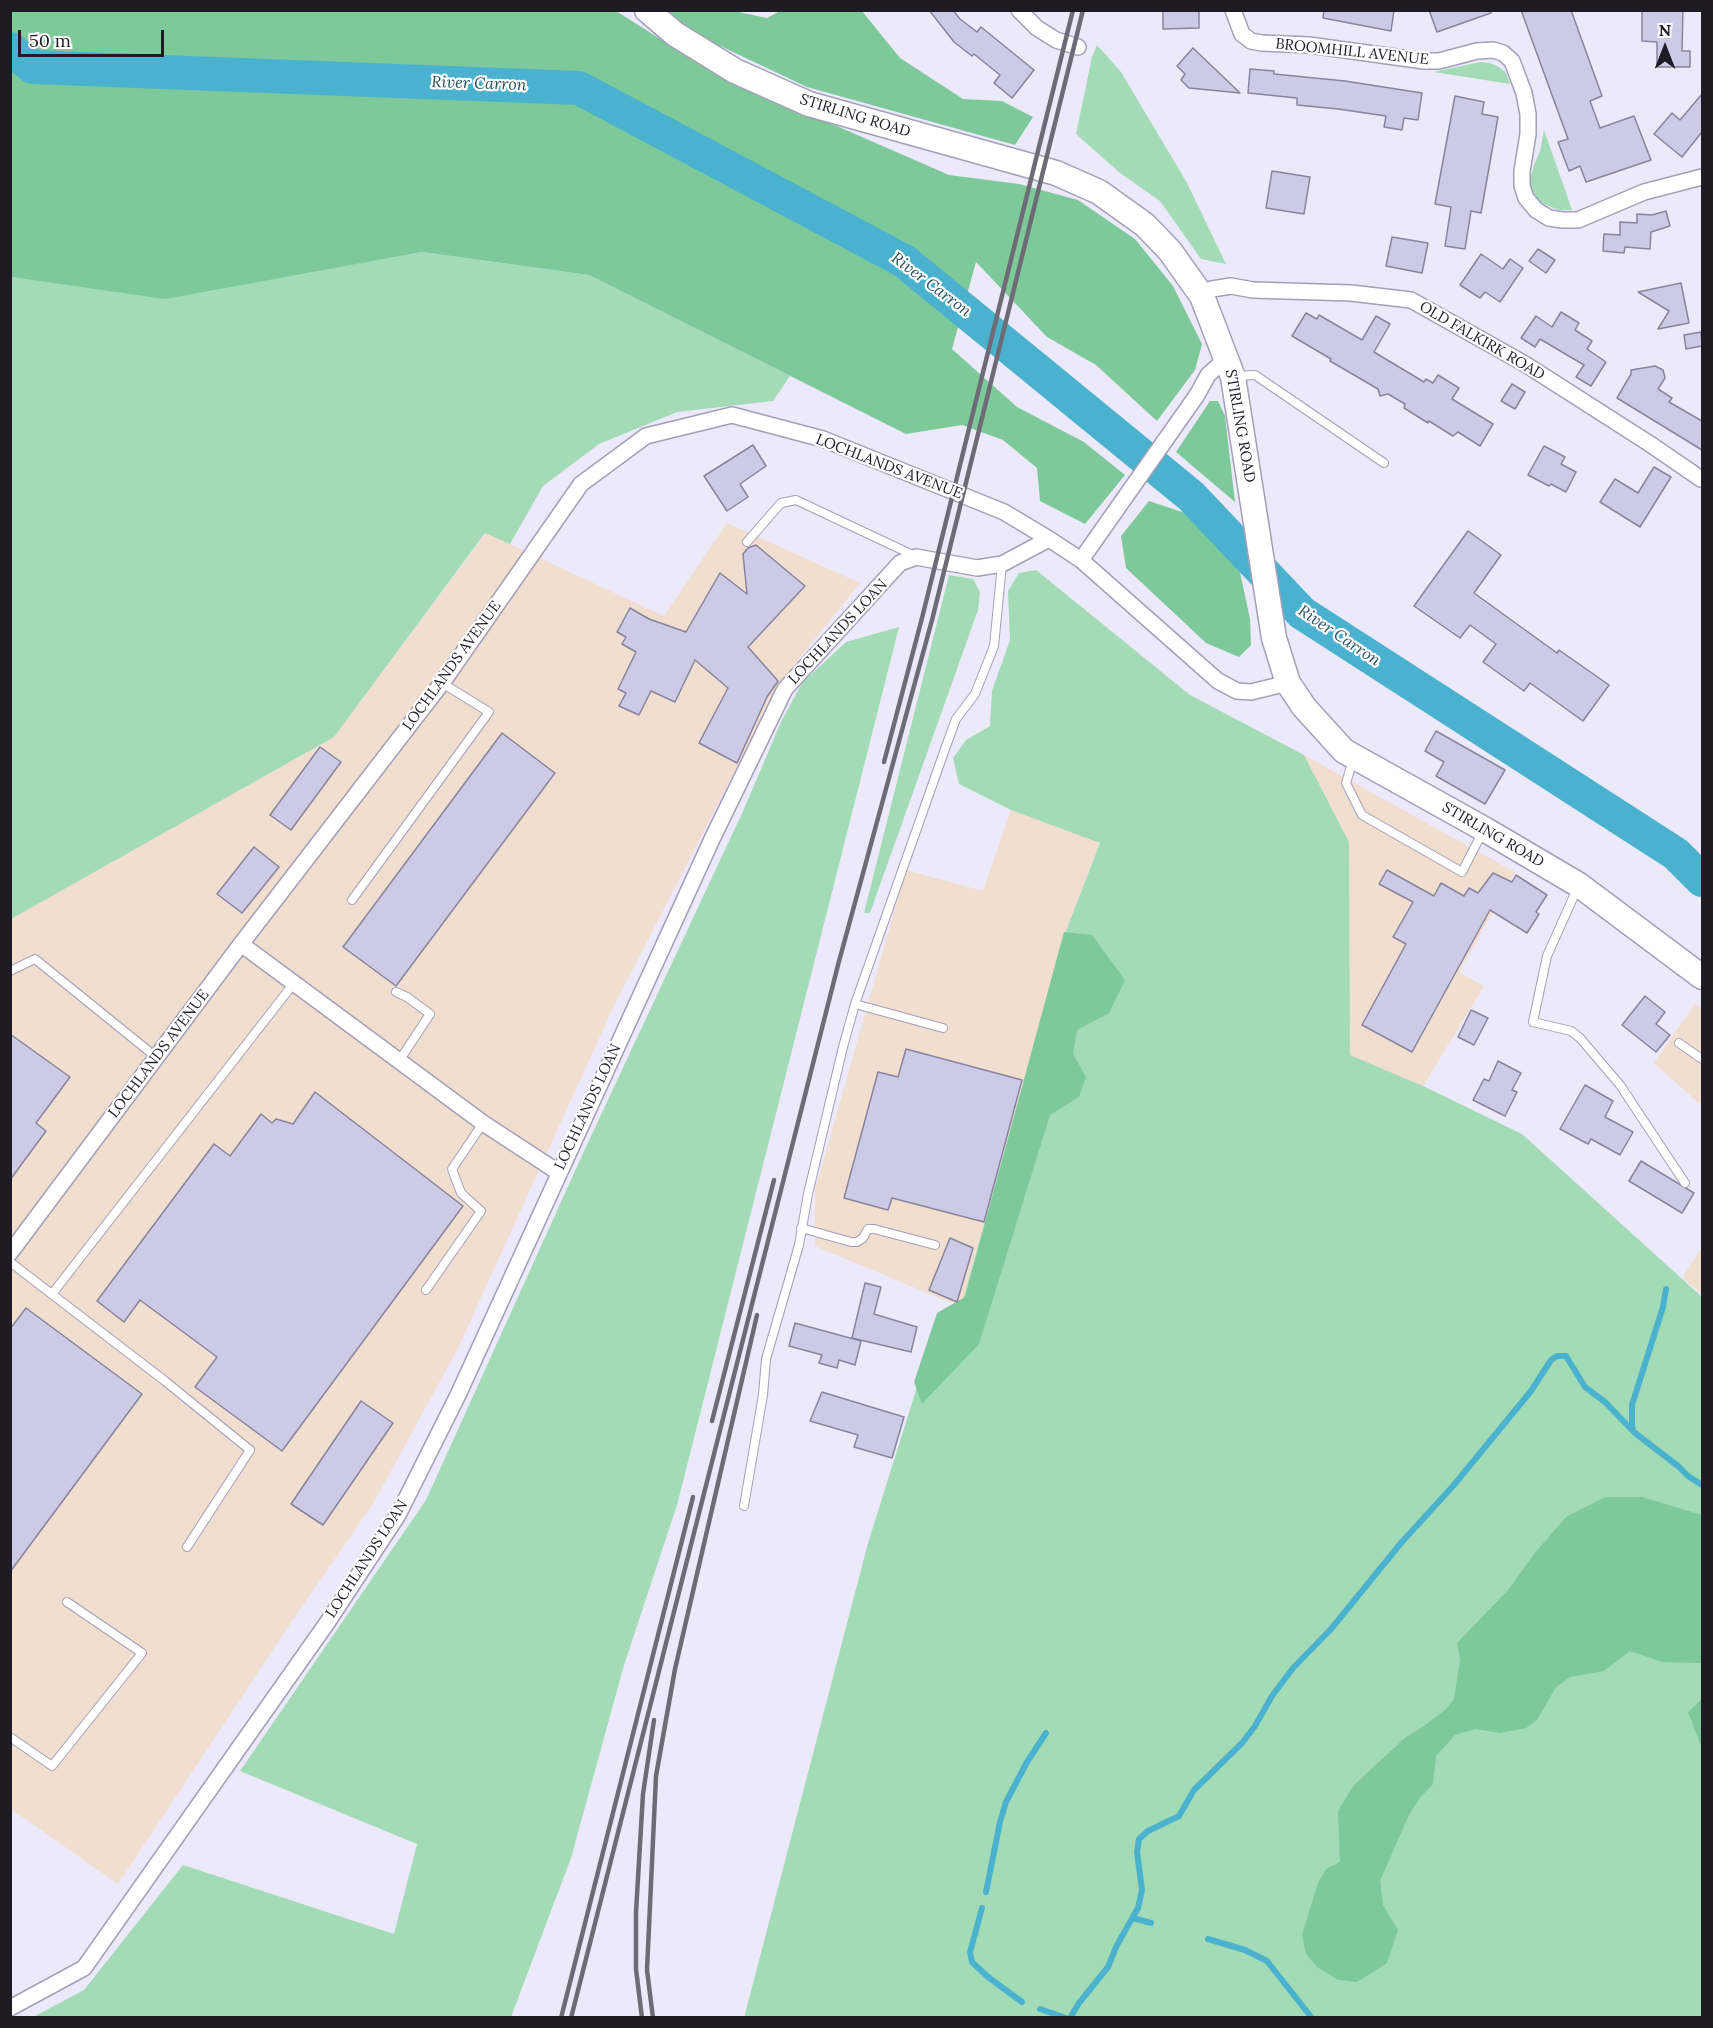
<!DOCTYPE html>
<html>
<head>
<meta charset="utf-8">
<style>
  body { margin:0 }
  #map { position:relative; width:1713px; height:2028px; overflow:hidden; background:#ece9fa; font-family:Lora,serif }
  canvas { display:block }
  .frame { position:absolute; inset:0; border:12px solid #1e1b25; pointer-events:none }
  .north { position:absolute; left:1635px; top:18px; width:60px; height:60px; -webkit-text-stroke:4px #fff; paint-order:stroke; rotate:0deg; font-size:16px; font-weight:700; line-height:24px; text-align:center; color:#1e1b25 }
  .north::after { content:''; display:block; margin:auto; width:21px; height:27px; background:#1e1b25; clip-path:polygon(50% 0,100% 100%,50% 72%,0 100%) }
  .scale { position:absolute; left:18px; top:30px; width:146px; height:27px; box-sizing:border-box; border:3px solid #1e1b25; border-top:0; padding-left:8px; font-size:18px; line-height:21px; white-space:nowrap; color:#1e1b25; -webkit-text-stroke:4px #fff; paint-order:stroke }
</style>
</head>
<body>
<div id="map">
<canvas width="1713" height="2028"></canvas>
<div class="frame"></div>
<div class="north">N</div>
<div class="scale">50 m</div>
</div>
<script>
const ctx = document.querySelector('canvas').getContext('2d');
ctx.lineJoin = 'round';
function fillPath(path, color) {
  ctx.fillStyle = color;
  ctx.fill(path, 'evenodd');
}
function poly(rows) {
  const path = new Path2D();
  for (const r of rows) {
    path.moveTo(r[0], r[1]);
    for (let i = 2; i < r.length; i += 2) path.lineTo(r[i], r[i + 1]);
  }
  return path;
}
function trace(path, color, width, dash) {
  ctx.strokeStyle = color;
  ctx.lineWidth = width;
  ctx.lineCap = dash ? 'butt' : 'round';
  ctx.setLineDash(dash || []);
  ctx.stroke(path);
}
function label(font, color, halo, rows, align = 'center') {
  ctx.font = font + ' Lora,serif';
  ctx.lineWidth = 4.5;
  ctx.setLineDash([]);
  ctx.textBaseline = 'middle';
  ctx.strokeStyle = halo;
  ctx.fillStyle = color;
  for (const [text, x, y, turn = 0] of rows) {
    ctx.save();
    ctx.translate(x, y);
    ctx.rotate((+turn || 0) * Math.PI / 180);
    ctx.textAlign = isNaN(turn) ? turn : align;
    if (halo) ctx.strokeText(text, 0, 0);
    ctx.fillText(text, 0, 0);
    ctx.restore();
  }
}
fillPath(poly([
  [727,523,860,583,781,681,612,1010,457,1350,374,1502,294,1618,118,1884,11,1809,10,919,334,737,486,533,664,616],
  [1304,755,1515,872,1459,972,1484,986,1423,1086,1350,1055,1349,842],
  [1011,810,1100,842,1066,931,961,1307,815,1246,815,1190,906,870,983,891],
  [1695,1004,1702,1009,1702,1106,1654,1063],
  [1702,1247,1702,1294,1682,1278]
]), '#f1dece');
fillPath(poly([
  [1097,45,1121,72,1187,183,1226,264,1201,259,1160,201,1120,173,1076,134,1092,57],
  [1480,62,1490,63,1499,67,1506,73,1510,84,1434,72],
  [1544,130,1572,210,1559,210,1546,205,1536,199,1532,190,1530,180,1534,165,1540,151],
  [422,252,589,275,790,376,773,401,677,412,599,444,543,486,510,544,485,533,334,737,11,919,11,277,165,298],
  [1036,570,1190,695,1304,755,1349,842,1350,1055,1423,1086,1522,1134,1702,1297,1702,2017,744,2018,868,1543,939,1317,961,1307,1066,931,1100,843,1011,810,959,784,953,758,966,740,990,726,992,691,1010,640,1008,591,1019,573],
  [949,575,973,579,980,592,978,610,870,913,864,913],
  [899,627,677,1505,624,1665,571,1858,511,2017,33,2017,84,1990,183,1865,394,1934,417,1844,240,1771,426,1500,585,1149,744,809,781,722,802,683,846,642]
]), '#a2dbb5');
fillPath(poly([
  [11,11,616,11,713,72,949,175,1019,184,1078,200,1135,239,1173,286,1202,344,1195,370,1157,421,1096,365,1047,337,976,262,952,349,1017,407,1084,442,1125,475,1085,524,1040,501,1037,468,1003,440,962,425,906,434,589,275,422,252,165,299,11,277],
  [669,11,734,11,767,18,780,11,862,11,900,58,963,99,1002,101,1033,117,1015,145,807,87,693,33],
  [1210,401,1218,401,1225,416,1235,502,1176,452],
  [1149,501,1191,515,1238,563,1250,619,1251,645,1239,657,1206,643,1126,568,1121,536],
  [1064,932,1092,935,1125,980,1109,1013,1077,1030,1073,1054,1086,1077,1079,1097,1050,1115,979,1344,922,1404,914,1382,937,1313,965,1297],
  [1605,1497,1642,1497,1702,1515,1702,1663,1662,1662,1630,1651,1604,1671,1570,1677,1556,1687,1537,1720,1526,1728,1500,1733,1475,1729,1455,1735,1436,1756,1433,1784,1420,1798,1409,1815,1380,1881,1383,1905,1398,1930,1387,1963,1357,1982,1338,1980,1317,1967,1306,1954,1302,1935,1318,1883,1326,1869,1340,1862,1338,1811,1354,1785,1406,1737,1423,1727,1446,1709,1454,1699,1460,1660,1457,1643,1509,1589,1534,1554,1566,1517],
  [1702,1699,1702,1748,1688,1712]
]), '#7ec999');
trace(poly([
  [1633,1430,1632,1425,1632,1405,1663,1307,1666,1289],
  [986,1892,1000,1822,1006,1802,1027,1762,1046,1733],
  [982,1908,970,1952,972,1962,988,1977,1022,2002],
  [1133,1918,1151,1923],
  [1208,1939,1245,1950,1267,1961,1312,2018],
  [1040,2009,1066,2018],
  [1070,2018,1079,2003,1108,1967,1117,1945,1138,1908,1142,1890,1137,1852,1139,1839,1148,1831,1179,1816,1194,1790,1242,1743,1255,1726,1272,1696,1293,1668,1331,1629,1401,1543,1453,1486,1531,1391,1551,1360,1557,1356,1566,1356,1585,1387,1605,1402,1635,1433,1678,1466,1688,1476,1702,1485]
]), '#4ab2ce', 6);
trace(poly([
  [10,49,33,67,579,88,904,261,1191,496,1302,613,1676,854,1702,880]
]), '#4ab2ce', 34);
const building = poly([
  [929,10,953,10,960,19,977,32,981,27,1034,70,1012,98,994,83,1000,75,974,54,972,56,954,42,929,10],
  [1163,10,1199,10,1199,28,1163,29,1163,10],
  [1324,10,1394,10,1391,31,1323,18,1324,10],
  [1429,10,1491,10,1491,13,1437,32,1429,10],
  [1521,10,1571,10,1602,96,1590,101,1600,128,1634,116,1651,160,1586,182,1580,166,1569,171,1558,142,1568,139,1521,10],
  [1642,10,1683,10,1682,51,1690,51,1690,67,1657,67,1657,42,1642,41,1642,10],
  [1193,48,1214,68,1240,93,1189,88,1181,80,1185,74,1177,66,1193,48],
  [1250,69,1274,71,1274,74,1345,81,1422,93,1418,120,1404,118,1402,130,1384,127,1386,116,1338,109,1297,105,1297,98,1248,93,1250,69],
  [1702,94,1702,132,1682,157,1654,134,1672,113,1680,120,1702,94],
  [1455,96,1484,102,1482,114,1498,117,1481,213,1471,211,1465,249,1445,246,1451,207,1435,204,1455,96],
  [1272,171,1310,177,1304,214,1266,208,1272,171],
  [1666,211,1670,226,1651,232,1650,249,1625,247,1624,253,1603,251,1604,234,1620,235,1620,222,1637,223,1637,214,1652,215,1666,211],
  [1392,237,1428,243,1422,273,1386,266,1392,237],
  [1538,249,1555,260,1546,273,1529,261,1538,249],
  [1481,254,1503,269,1510,259,1523,268,1500,302,1485,292,1480,298,1460,285,1481,254],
  [1681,283,1689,323,1658,329,1669,311,1638,292,1681,283],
  [1561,312,1579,323,1575,330,1592,341,1587,349,1606,362,1591,386,1576,377,1584,365,1540,339,1535,347,1521,338,1536,316,1552,327,1561,312],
  [1306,313,1317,319,1319,315,1362,340,1376,316,1390,324,1374,352,1424,382,1426,379,1433,383,1438,375,1459,388,1452,399,1493,424,1480,446,1458,432,1453,436,1429,421,1428,423,1404,408,1405,404,1388,394,1380,396,1378,389,1330,361,1331,359,1292,336,1306,313],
  [1701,332,1702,346,1686,349,1684,335,1701,332],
  [1655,366,1663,370,1665,378,1658,389,1672,398,1669,402,1702,421,1702,450,1617,398,1631,374,1631,370,1655,366],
  [1512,384,1525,392,1515,409,1501,401,1512,384],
  [753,445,766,466,740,484,748,497,727,511,704,476,753,445],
  [1544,446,1565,457,1561,464,1576,472,1566,492,1551,484,1549,486,1528,475,1544,446],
  [1654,467,1671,477,1640,527,1600,502,1615,479,1638,493,1654,467],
  [1468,531,1501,555,1474,593,1557,653,1559,650,1609,685,1583,721,1530,683,1524,691,1483,662,1496,644,1470,625,1460,638,1414,606,1468,531],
  [756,545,805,586,748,647,778,681,767,697,737,763,699,743,728,688,695,660,675,702,651,691,639,715,619,706,626,693,618,689,636,652,622,644,626,637,617,632,630,608,649,619,686,632,720,573,747,594,743,554,748,548,756,545],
  [1436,731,1505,770,1485,804,1436,776,1444,762,1425,751,1436,731],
  [502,733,555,773,396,986,343,947,502,733],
  [320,747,341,762,291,830,270,815,320,747],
  [254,847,279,867,242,913,217,894,254,847],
  [1387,870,1434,896,1441,883,1464,896,1469,888,1478,893,1493,873,1512,882,1516,875,1547,895,1536,912,1539,914,1527,933,1490,910,1412,1052,1362,1025,1406,944,1393,937,1413,902,1379,884,1387,870],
  [1645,996,1665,1012,1656,1024,1670,1035,1656,1052,1622,1025,1645,996],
  [1471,1010,1488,1018,1474,1045,1458,1037,1471,1010],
  [10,1034,70,1077,36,1123,46,1131,10,1180,10,1034],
  [906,1049,1022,1080,984,1222,892,1198,888,1210,844,1198,878,1072,898,1077,906,1049],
  [1498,1061,1521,1073,1512,1090,1517,1092,1505,1116,1473,1100,1484,1079,1489,1081,1498,1061],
  [1585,1085,1613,1101,1605,1117,1633,1132,1620,1155,1591,1139,1588,1144,1560,1129,1585,1085],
  [315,1092,463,1206,282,1451,195,1387,217,1357,140,1300,124,1322,97,1301,214,1144,230,1156,261,1114,272,1123,276,1119,293,1124,315,1092],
  [1641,1161,1694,1193,1682,1213,1629,1181,1641,1161],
  [950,1238,973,1248,957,1302,929,1290,950,1238],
  [865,1283,881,1287,874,1314,917,1327,911,1352,852,1338,865,1283],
  [26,1308,142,1394,10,1572,10,1329,26,1308],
  [795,1323,861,1341,855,1365,839,1360,837,1368,819,1363,822,1355,789,1346,795,1323],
  [822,1392,904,1417,892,1458,854,1447,858,1435,810,1421,822,1392],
  [361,1401,393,1423,323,1525,291,1504,361,1401]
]);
fillPath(building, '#cdcae6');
trace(building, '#87849e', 1.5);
const service = poly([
  [1235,376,1255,375,1384,463],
  [747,542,781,503,796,500,915,556],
  [1353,760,1346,783,1362,815,1462,872,1482,833],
  [1577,889,1547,956,1533,1022,1571,1031,1580,1038,1620,1085,1685,1183],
  [352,900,489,712,442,683],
  [10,971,35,959,156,1057],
  [396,992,407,997,430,1014,399,1061],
  [855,1004,943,1028],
  [1679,1043,1702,1059],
  [801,1228,851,1242,857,1242,863,1238,868,1229,874,1229,935,1245],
  [10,1262,165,1381,250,1450,187,1547],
  [426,1290,481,1211,461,1193,452,1169,483,1123],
  [52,1294,294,983],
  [744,1506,763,1395,766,1359,799,1245,808,1194,843,1047,855,1004,945,749,956,719,975,694,994,646,1002,564],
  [10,1737,52,1766,142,1653,67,1602]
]);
const minor = poly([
  [1019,10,1037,28,1056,40,1078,47],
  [1233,10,1242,34,1251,41,1262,43,1309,45,1424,61,1439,61,1477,51,1493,50,1503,53,1512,61,1524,93,1528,114,1528,134,1522,171,1522,186,1526,198,1536,210,1549,218,1562,220,1578,220,1644,192,1702,177],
  [1202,296,1212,289,1231,286,1253,290,1351,293,1411,300,1525,364,1650,444,1701,479],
  [1081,560,1197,395,1208,375,1227,358],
  [241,944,483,1123,558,1172],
  [10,1253,241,944,442,683,581,484,646,436,732,415,823,439,1004,512,1049,539,1081,560,1218,681,1237,691,1251,692,1288,683],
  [10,2008,84,1968,327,1623,398,1515,458,1395,713,837,785,689,900,563,916,557,977,568,1002,564,1049,539]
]);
const primary = poly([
  [647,10,675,34,735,71,809,104,1056,173,1099,192,1145,225,1170,251,1202,296,1233,377,1274,638,1288,683,1304,707,1344,751,1484,829,1579,885,1702,977]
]);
trace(service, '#a49fb9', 10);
trace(minor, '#a49fb9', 18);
trace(primary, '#a49fb9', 27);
trace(service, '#fff', 8);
trace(minor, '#fff', 15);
trace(primary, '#fff', 24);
trace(poly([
  [884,762,922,618,1073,10],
  [712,1421,774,1180],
  [561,2018,693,1497],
  [571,2018,838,965,932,620,1083,10],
  [642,2018,636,1969,636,1912,643,1794,654,1720],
  [653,2018,647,1970,656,1776,675,1669,757,1315]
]), '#6e6b77', 4.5);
label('15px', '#1e1b25', '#fff', [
  ["BROOMHILL AVENUE",1352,52,6],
  ["STIRLING ROAD",855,116,17],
  ["OLD FALKIRK ROAD",1482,341,30],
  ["STIRLING ROAD",1240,426,80],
  ["LOCHLANDS AVENUE",889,467,21],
  ["LOCHLANDS LOAN",838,632,-47],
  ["LOCHLANDS AVENUE",452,666,-54],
  ["STIRLING ROAD",1493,835,30],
  ["LOCHLANDS AVENUE",159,1054,-53],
  ["LOCHLANDS LOAN",588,1107,-65],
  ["LOCHLANDS LOAN",367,1559,-57]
]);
label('italic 16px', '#25515e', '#fff', [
  ["River Carron",479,84,2],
  ["River Carron",931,285,37],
  ["River Carron",1339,636,34]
]);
</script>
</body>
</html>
